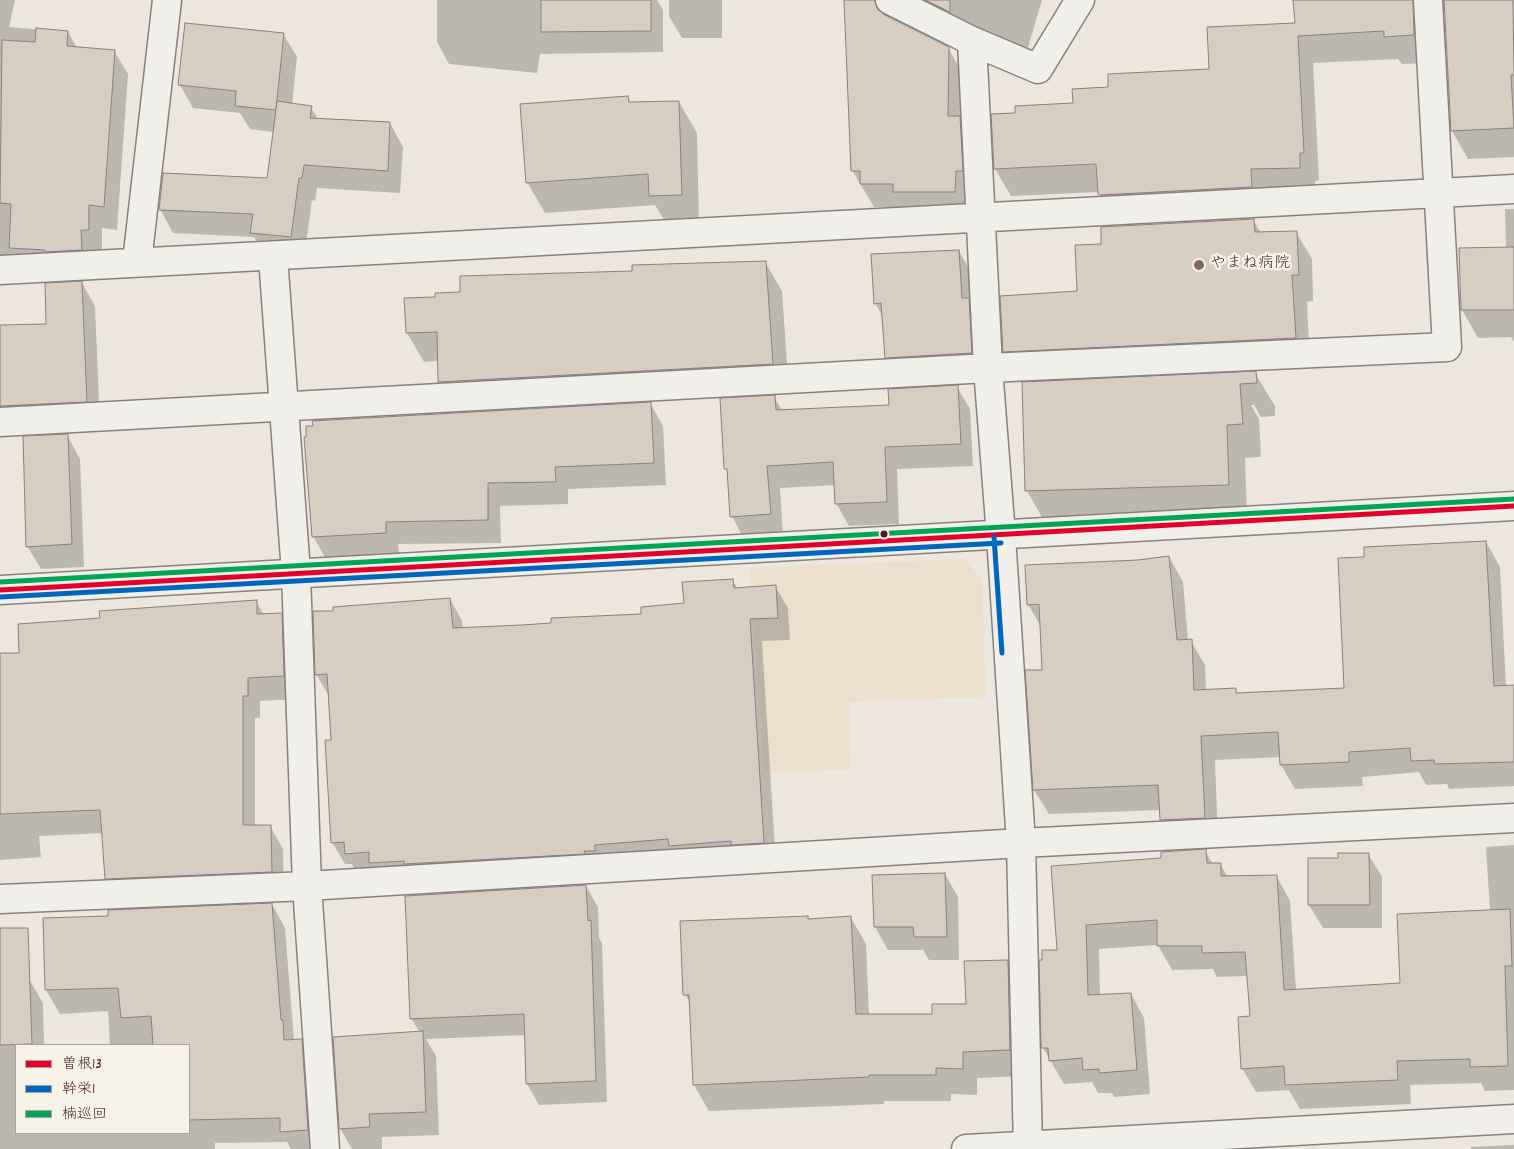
<!DOCTYPE html>
<html>
<head>
<meta charset="utf-8">
<style>
  body { margin:0 }
  #map { position:relative; width:1514px; height:1149px; overflow:hidden; background:#ece6dc; font-family:Dekko,"Klee One",sans-serif }
  canvas { display:block }
  .legend { position:absolute; left:15px; top:1044px; width:175px; height:90px; box-sizing:border-box; background:#f7f3e8; border:1px solid #b29e9c; margin:0; padding:6px 9px; list-style:none; font-size:15px; color:#4a1f2b }
  .legend li { display:flex; align-items:center; gap:10px; height:25px }
  .legend b { width:25px; border:1px solid #b29e9c }
</style>
</head>
<body>
<div id="map">
<canvas width="1514" height="1149"></canvas>
<ul class="legend">
<li><b style="height:6px;background:#e4002b"></b>曽根13</li>
<li><b style="height:6px;background:#0065bd"></b>幹栄1</li>
<li><b style="height:6px;background:#00a651"></b>楠巡回</li>
</ul>
</div>
<script>
const ctx = document.querySelector('canvas').getContext('2d');
ctx.lineJoin = 'round';
function fillPath(path, color) {
  ctx.fillStyle = color;
  ctx.fill(path, 'evenodd');
}
function poly(rows) {
  const path = new Path2D();
  for (const r of rows) {
    path.moveTo(r[0], r[1]);
    for (let i = 2; i < r.length; i += 2) path.lineTo(r[i], r[i + 1]);
  }
  return path;
}
function trace(path, color, width, dash) {
  ctx.strokeStyle = color;
  ctx.lineWidth = width;
  ctx.lineCap = dash ? 'butt' : 'round';
  ctx.setLineDash(dash || []);
  ctx.stroke(path);
}
function label(font, color, halo, rows, align = 'center') {
  ctx.font = font + ' Dekko,"Klee One",sans-serif';
  ctx.lineWidth = 5;
  ctx.setLineDash([]);
  ctx.textBaseline = 'middle';
  ctx.strokeStyle = halo;
  ctx.fillStyle = color;
  for (const [text, x, y, turn = 0] of rows) {
    ctx.save();
    ctx.translate(x, y);
    ctx.rotate((+turn || 0) * Math.PI / 180);
    ctx.textAlign = isNaN(turn) ? turn : align;
    if (halo) ctx.strokeText(text, 0, 0);
    ctx.fillText(text, 0, 0);
    ctx.restore();
  }
}
fillPath(poly([
  [964,559,982,579,986,697,849,702,851,769,764,774,749,568]
]), '#ece0cd');
fillPath(poly([
  [0,0,15,0,9,27,68,32,77,48,114,51,128,74,117,230,102,228,102,253,0,269],
  [437,0,657,0,663,10,663,52,540,54,537,73,449,64,437,42],
  [669,0,722,0,722,38,682,38,669,16],
  [911,0,1042,0,1027,51],
  [1295,0,1514,0,1514,157,1468,159,1452,131,1446,12,1443,12,1436,14,1430,63,1402,64,1398,59,1313,63,1319,180,1315,181,1316,195,1115,222,1099,192,1011,196,995,169,1016,114,1074,104,1110,89,1211,70,1296,24],
  [877,10,948,48,962,72,961,121,973,140,968,215,908,215,904,207,874,207,852,170],
  [283,34,297,57,292,105,311,108,318,119,390,123,403,147,400,193,317,188,315,201,312,200,304,260,265,256,254,237,173,233,160,209,268,179,274,132,250,129,240,113,193,108,180,85],
  [628,98,631,103,679,102,697,133,699,226,668,226,655,205,545,213,527,182],
  [1505,209,1514,209,1514,342,1511,337,1478,338,1462,310,1460,249,1506,248],
  [1253,220,1261,233,1296,232,1312,259,1313,301,1307,302,1310,365,1019,378,1004,351,1078,293,1103,245],
  [959,251,972,274,984,376,900,381,886,358,883,317,875,303],
  [765,262,782,291,789,393,456,411,440,382,439,361,424,362,407,333,437,298,633,272],
  [82,283,95,306,100,425,0,431,0,326,47,325],
  [1255,373,1275,406,1275,416,1261,417,1254,405,1251,405,1259,419,1261,457,1245,458,1247,518,1046,524,1027,491],
  [957,387,970,409,973,466,897,469,899,524,849,526,836,503,835,485,780,488,783,536,744,539,732,516,729,474,725,468,774,397,782,410,890,406],
  [650,403,663,426,666,485,568,489,568,504,500,506,501,543,398,544,399,555,326,559,313,536,314,427],
  [67,435,80,459,84,567,41,569,27,546],
  [1486,542,1500,567,1506,687,1514,687,1514,786,1449,789,1447,784,1426,785,1419,772,1362,777,1363,786,1295,789,1281,765,1280,757,1215,760,1218,842,1175,844,1161,820,1161,810,1049,814,1034,790,1027,671,1044,671,1041,627,1028,604,1138,562,1169,557,1183,582,1188,641,1191,641,1205,665,1206,691,1235,690,1238,694,1345,689,1365,559],
  [732,580,738,589,775,586,788,608,790,640,762,641,776,865,358,876,352,864,345,864,332,842,333,741,329,696,316,674,335,612,450,599,462,621,463,629,552,624,643,615,685,604],
  [256,601,264,615,281,614,294,637,296,699,260,701,260,718,255,718,255,826,270,826,283,849,284,894,120,901,107,879,103,833,39,836,41,857,0,860,0,654,21,654,101,619],
  [1514,845,1514,1090,1485,1091,1481,1083,1410,1085,1411,1104,1300,1109,1289,1090,1256,1092,1242,1068,1251,1017,1248,976,1217,977,1213,969,1172,970,1158,945,1099,949,1100,996,1131,994,1144,1018,1150,1094,1114,1097,1112,1093,1098,1093,1092,1082,1064,1084,1043,1048,1058,951,1052,867,1162,860,1205,851,1213,864,1220,864,1228,877,1277,877,1290,901,1296,990,1401,984,1490,911,1486,847],
  [1368,854,1382,877,1382,928,1323,928,1309,905,1309,859,1340,859],
  [945,874,958,897,959,960,929,960,923,950,888,950,875,927],
  [586,886,598,907,599,938,602,943,607,1102,539,1105,527,1084,526,1035,426,1039,436,1056,439,1135,382,1137,382,1149,352,1149,340,1128,420,1033,411,1018],
  [272,904,285,928,294,1041,301,1040,315,1064,321,1149,291,1149,287,1142,215,1143,215,1149,0,1149,0,980,29,979,43,1003,44,1045,16,1045,16,1133,189,1133,189,1045,110,1045,108,1011,60,1014,46,990,110,918],
  [807,917,809,920,851,918,866,944,869,1016,933,1015,967,1005,1007,962,1023,988,1025,1076,977,1078,977,1095,951,1094,951,1101,884,1101,884,1104,709,1111,694,1085,691,1005,685,994],
  [1514,1145,1514,1149,1471,1149,1471,1147]
]), '#0003');
const building = poly([
  [541,0,651,0,651,31,541,32,541,0],
  [844,0,875,0,877,8,883,14,949,47,948,116,960,116,963,171,956,171,955,192,893,192,893,184,860,184,860,171,851,171,844,0],
  [925,0,950,0,950,12,925,0],
  [1293,0,1413,0,1414,35,1384,37,1384,31,1298,36,1304,153,1300,153,1300,168,1251,169,1252,187,1100,195,1098,194,1096,164,994,169,991,114,1015,113,1015,106,1073,103,1072,89,1108,87,1108,74,1209,69,1207,27,1295,23,1293,0],
  [1444,0,1513,0,1514,75,1511,75,1514,128,1451,131,1444,0],
  [185,23,284,33,276,109,277,101,312,106,310,118,390,122,388,171,304,165,302,178,299,178,291,237,250,233,253,214,159,210,163,173,267,178,276,110,235,106,236,91,178,85,185,23],
  [36,28,68,31,67,46,115,50,104,207,89,205,89,230,81,230,82,250,45,252,45,250,9,248,11,204,0,203,2,40,35,42,36,28],
  [628,96,629,102,679,101,682,195,649,196,648,174,526,183,520,104,628,96],
  [1254,219,1255,232,1297,231,1299,275,1292,275,1296,338,1003,352,1000,296,1077,291,1075,245,1101,244,1101,227,1254,219],
  [1514,247,1514,310,1461,310,1459,248,1514,247],
  [959,250,962,298,969,298,972,353,885,358,881,303,874,304,871,254,959,250],
  [766,261,773,364,438,382,437,332,406,333,404,298,435,297,435,293,460,292,460,276,632,271,632,265,766,261],
  [82,281,87,402,0,406,0,325,46,324,45,283,82,281],
  [1256,371,1257,383,1240,384,1243,424,1227,425,1229,485,1025,491,1022,382,1256,371],
  [958,385,961,444,885,447,887,502,835,504,833,462,767,466,771,514,730,517,727,469,724,469,720,398,775,395,776,410,889,405,888,389,958,385],
  [651,402,654,463,555,467,556,482,488,483,488,520,386,522,386,533,312,537,304,437,306,437,306,426,313,426,312,421,651,402],
  [68,434,72,544,26,547,23,436,68,434],
  [1486,541,1494,686,1514,685,1514,762,1434,764,1434,760,1411,761,1410,748,1349,752,1349,762,1280,765,1278,732,1201,736,1205,818,1160,820,1158,785,1033,790,1025,670,1042,670,1039,604,1027,605,1025,565,1138,560,1169,556,1177,640,1192,639,1194,690,1236,688,1236,693,1344,688,1338,558,1364,557,1364,547,1486,541],
  [733,579,734,588,776,585,778,618,750,619,764,843,731,845,731,841,669,846,668,839,595,845,595,851,584,851,585,854,404,864,404,861,369,863,369,852,345,854,344,842,331,843,325,740,331,740,327,674,315,675,313,611,333,611,333,607,450,598,453,628,522,625,551,623,551,618,641,614,641,607,684,603,682,582,733,579],
  [257,600,257,614,282,613,284,676,248,678,248,696,243,696,243,825,271,825,272,872,105,879,100,810,0,814,0,653,19,653,18,624,100,618,99,611,257,600],
  [1206,849,1207,863,1221,863,1221,876,1277,875,1284,990,1400,983,1397,914,1510,909,1512,966,1505,966,1508,1066,1470,1067,1470,1059,1397,1061,1398,1080,1285,1085,1284,1066,1241,1069,1238,1017,1250,1016,1245,952,1202,953,1202,946,1157,946,1157,920,1086,925,1088,995,1131,993,1137,1070,1099,1073,1099,1069,1083,1070,1082,1058,1049,1061,1048,1048,1041,1048,1039,960,1042,960,1042,950,1057,950,1051,866,1161,858,1161,852,1206,849],
  [1338,853,1369,853,1370,905,1308,905,1308,858,1338,858,1338,853],
  [945,873,947,937,914,937,913,927,874,927,872,875,945,873],
  [586,885,588,921,591,920,596,1081,526,1084,524,1014,410,1019,405,896,586,885],
  [272,903,281,1020,283,1020,284,1040,302,1039,308,1130,280,1132,280,1118,189,1120,189,1045,153,1045,151,1016,121,1018,118,988,45,990,43,918,108,916,108,910,272,903],
  [808,916,808,919,851,916,856,1014,932,1014,932,1004,966,1004,964,961,1008,960,1010,1050,963,1052,963,1069,936,1068,936,1075,869,1075,869,1077,693,1085,689,995,683,995,680,921,808,916],
  [0,928,28,928,32,1044,0,1045,0,928],
  [423,1031,426,1112,369,1114,370,1127,339,1129,333,1037,423,1031]
]);
fillPath(building, '#d7cdc0');
trace(building, '#8b807e', 1);
const street = poly([
  [890,0,972,41,1038,69,1080,0],
  [972,41,988,368,1001,536,1021,843,1028,1149],
  [273,257,296,573,307,886,325,1149],
  [137,262,167,0],
  [0,270,1514,189],
  [0,422,988,368,1447,347,1428,0],
  [0,899,307,886,1021,843,1514,818],
  [966,1149,1514,1119]
]);
const secondary = poly([
  [0,590,1514,506]
]);
trace(street, '#8b807e', 31);
trace(secondary, '#8b807e', 31);
trace(street, '#f1efea', 28);
trace(secondary, '#f1efea', 28);
trace(poly([
  [0,590,1514,506]
]), '#e4002b', 5);
trace(poly([
  [994,537,1002,653],
  [0,597,1001,543]
]), '#0065bd', 5);
trace(poly([
  [0,582,1514,499]
]), '#00a651', 5);
for (const [x, y, r, color] of [
  [1199,265,6,"#836569"],
  [884,534,4.5,"#4a1f2b"]
]) {
  const dot = new Path2D();
  dot.arc(x, y, r, 0, 2 * Math.PI);
  ctx.fillStyle = color;
  ctx.fill(dot);
  trace(dot, '#f7f3e8', 2);
}
label('16px', '#4a1f2b', '#f7f3e8', [
  ["やまね病院",1210,265]
], 'left');
</script>
</body>
</html>
